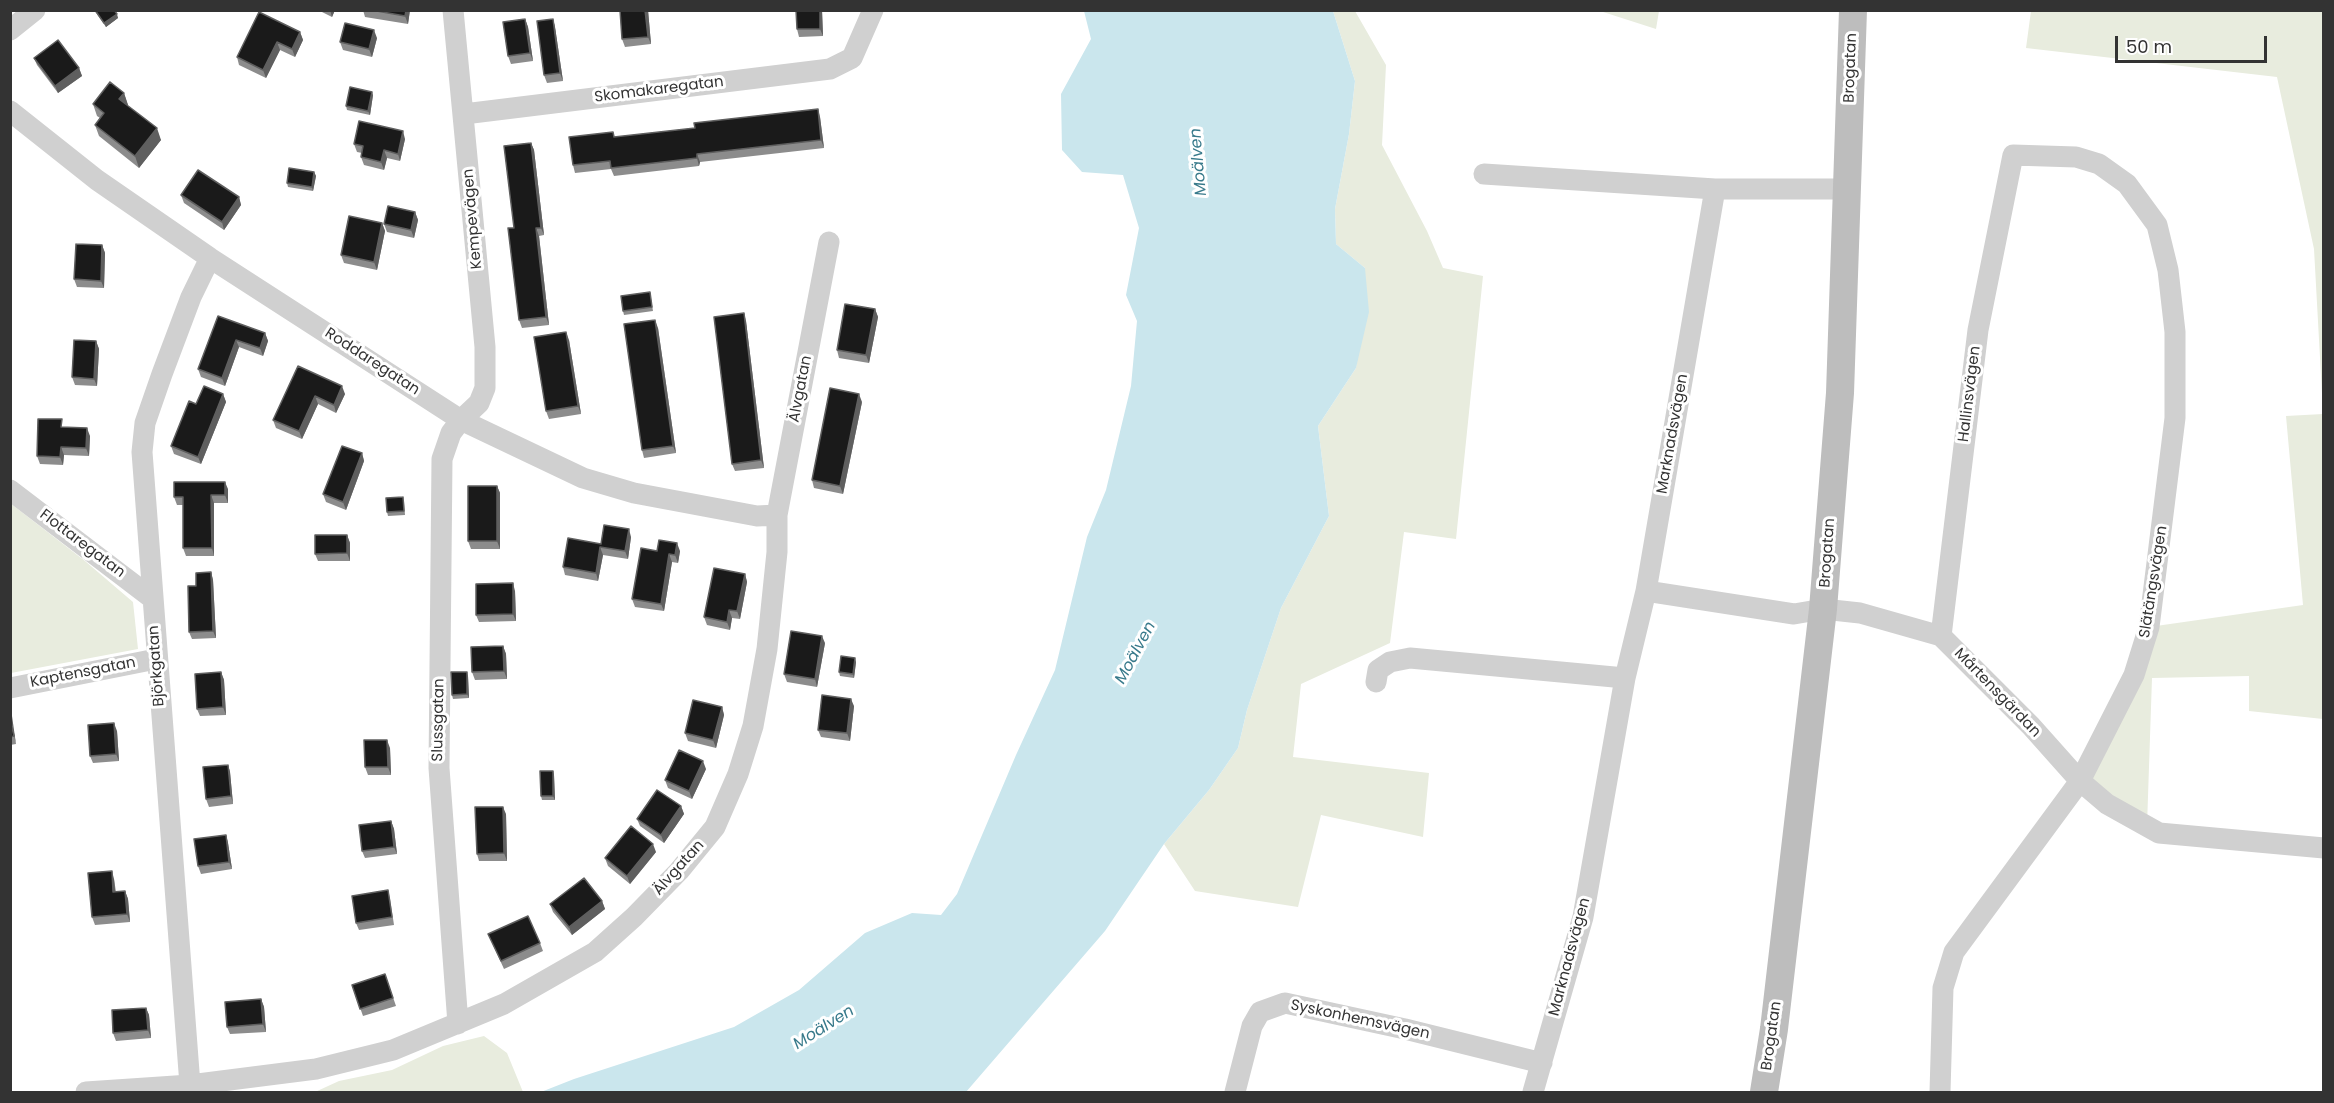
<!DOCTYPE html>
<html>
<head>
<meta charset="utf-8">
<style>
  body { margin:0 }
  #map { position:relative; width:2334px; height:1103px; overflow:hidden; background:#fff; font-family:Poppins,sans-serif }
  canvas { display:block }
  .frame { position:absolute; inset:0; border:12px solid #333; pointer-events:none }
  .scale { position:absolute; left:2115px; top:36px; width:152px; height:27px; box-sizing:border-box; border:3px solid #333; border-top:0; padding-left:8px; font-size:18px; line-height:21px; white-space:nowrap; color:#333; -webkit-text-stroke:4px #fff; paint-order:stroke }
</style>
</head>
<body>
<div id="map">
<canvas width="2334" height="1103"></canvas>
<div class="frame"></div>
<div class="scale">50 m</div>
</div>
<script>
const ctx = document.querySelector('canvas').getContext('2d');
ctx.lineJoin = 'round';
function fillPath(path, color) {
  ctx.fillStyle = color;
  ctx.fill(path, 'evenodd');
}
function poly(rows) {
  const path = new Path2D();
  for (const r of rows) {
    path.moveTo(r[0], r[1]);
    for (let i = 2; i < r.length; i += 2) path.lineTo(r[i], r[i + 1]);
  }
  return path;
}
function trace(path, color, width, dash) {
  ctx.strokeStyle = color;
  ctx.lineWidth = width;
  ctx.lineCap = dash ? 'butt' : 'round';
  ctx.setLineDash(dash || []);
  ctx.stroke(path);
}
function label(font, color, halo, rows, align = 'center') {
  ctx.font = font + ' Poppins,sans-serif';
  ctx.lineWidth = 6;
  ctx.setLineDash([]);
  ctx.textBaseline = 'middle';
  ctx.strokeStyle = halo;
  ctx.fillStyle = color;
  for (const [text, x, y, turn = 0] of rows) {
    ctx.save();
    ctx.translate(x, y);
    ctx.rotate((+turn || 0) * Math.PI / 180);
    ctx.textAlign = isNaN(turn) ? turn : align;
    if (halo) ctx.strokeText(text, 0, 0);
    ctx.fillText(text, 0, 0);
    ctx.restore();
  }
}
fillPath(poly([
  [1333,11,1355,11,1386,65,1382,145,1427,231,1443,268,1483,276,1456,539,1404,532,1390,643,1301,684,1293,757,1429,773,1423,837,1321,815,1298,907,1195,891,1164,844,1209,790,1238,748,1247,710,1281,608,1329,516,1318,426,1356,368,1365,268,1336,244,1335,209,1349,134,1355,81],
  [1600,11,1659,11,1656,29],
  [2031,11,2323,11,2323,412,2314,249,2277,77,2026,48],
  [2323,414,2323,719,2249,711,2249,676,2152,678,2147,826,2080,781,2149,627,2303,605,2286,416],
  [10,503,85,561,133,602,138,649,11,673],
  [484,1036,507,1053,523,1092,315,1092,339,1081,392,1070,443,1046]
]), '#e8ecde');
fillPath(poly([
  [1084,11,1333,11,1355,81,1349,134,1335,209,1336,244,1365,268,1369,312,1356,368,1318,426,1329,516,1281,608,1247,710,1238,748,1209,790,1164,844,1105,931,966,1092,541,1092,574,1079,734,1027,799,990,865,933,912,913,941,915,957,894,1016,755,1055,670,1087,537,1106,490,1131,386,1137,321,1126,295,1139,228,1123,175,1082,172,1062,150,1061,94,1091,39]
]), '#cae6ed');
trace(poly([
  [453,10,485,347,485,388,479,403,461,420,451,433,442,459,439,768,458,1024],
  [10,30,35,10],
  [10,111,97,180,210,258,461,420,583,478,634,493,757,516,777,515],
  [464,114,830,69,852,58,873,10],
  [1484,174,1715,189,1846,189],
  [10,490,153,599],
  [1646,591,1794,614,1823,609,1860,613,1941,636,2031,726,2080,781,2107,804,2159,833,2324,848],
  [1376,682,1378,670,1390,662,1410,658,1625,678],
  [10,688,156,659],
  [190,1085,142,452,145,423,162,374,191,297,210,258],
  [86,1092,190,1085,316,1069,393,1050,504,1004,595,952,634,917,679,871,715,827,738,774,753,726,767,649,777,552,777,515,829,242],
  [1235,1092,1252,1026,1260,1012,1285,1003,1405,1029,1542,1063],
  [1533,1092,1583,917,1625,678,1646,591,1715,189],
  [1940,1092,1943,988,1954,952,2080,781,2134,675,2149,627,2175,418,2175,332,2168,270,2157,225,2127,184,2099,164,2076,157,2013,155,1978,330,1941,636]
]), '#d0d0d0', 21);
trace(poly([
  [1764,1092,1774,1029,1823,609,1840,393,1853,10]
]), '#bdbdbd', 28);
fillPath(poly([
  [94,10,114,10,118,18,106,27],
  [318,10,335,10,332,17],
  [363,10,410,10,408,24,365,17],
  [648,10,651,44,625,47,622,39],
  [822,10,823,36,799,37,797,29],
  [525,19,528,27,533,61,511,64,508,56],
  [553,19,555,27,563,81,547,83,544,75],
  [300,32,303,40,295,57,280,50,266,78,239,65,237,57],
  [377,38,372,57,343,50,340,42],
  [34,58,79,68,82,76,58,93,37,65],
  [124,93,128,105,128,106,161,140,139,168,99,136,95,125,100,118,97,116,93,104],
  [373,95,370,115,347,110,346,106],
  [820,117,824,148,700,162,699,166,614,176,611,169,575,173,573,165,615,137],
  [405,139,400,161,387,158,384,170,364,165,361,157,362,153,357,152,354,144],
  [531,143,534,150,544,235,539,236,549,325,522,328,519,320,514,228],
  [314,172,316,176,313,191,288,187,287,183],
  [181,195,239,197,241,205,224,230,184,203],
  [415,212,418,220,414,238,387,232,384,224],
  [382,223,385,231,377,270,344,263,341,255],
  [102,245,105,253,104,288,77,287,74,279],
  [650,292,653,311,624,315,623,311],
  [875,309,878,317,869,363,839,358,837,350],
  [218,316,265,333,268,341,263,356,239,347,225,386,201,377,198,369],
  [746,321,764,468,735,471,732,464],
  [658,328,676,453,644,458,642,450],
  [569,340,581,414,549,419,546,411],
  [96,341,99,349,97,386,75,385,72,377],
  [298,366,345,394,336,413,318,404,302,439,276,428,273,420],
  [223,394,226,402,201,464,174,454,171,446,196,404],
  [862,402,843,494,814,488,812,480],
  [64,428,90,436,89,456,64,455,63,465,40,464,37,456],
  [362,453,364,461,346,510,326,502,323,494],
  [497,486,500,493,500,549,471,549,468,541],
  [228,489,228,503,214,503,214,556,186,556,183,548,183,505,177,505,174,497],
  [404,501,405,515,388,516,387,512],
  [347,535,350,543,350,561,318,561,315,554],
  [631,537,628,559,603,555,598,581,565,575,563,567,601,544],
  [657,551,680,551,678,563,672,562,664,611,635,607,632,599],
  [211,572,213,580,216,638,192,639,189,632,196,586],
  [745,574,747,582,740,619,732,618,730,630,707,625,704,617],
  [515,591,516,621,479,622,476,615],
  [825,643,817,687,787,682,784,674],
  [503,646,506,654,507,679,475,680,472,672],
  [856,662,854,678,840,676,839,672],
  [221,672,224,680,226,715,200,716,197,709],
  [468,676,469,698,453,699,452,695],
  [854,706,850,741,821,737,818,730],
  [722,707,724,715,716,748,688,741,685,733],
  [10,714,16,744,10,745],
  [117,731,119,761,93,763,90,756],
  [390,748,391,775,368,775,365,767],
  [228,765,230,772,233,804,209,807,206,799],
  [706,769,692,799,668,788,665,780],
  [553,771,554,775,555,800,542,800,541,796],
  [681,806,684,814,664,843,640,826,637,819],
  [506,814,507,861,479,861,477,854],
  [391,821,394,829,397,854,365,858,362,851],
  [226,835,228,843,232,869,201,874,198,866],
  [656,852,630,884,608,866,605,858],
  [114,879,116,892,125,891,128,899,130,922,95,925,92,917],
  [388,890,390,898,394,925,359,930,356,923],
  [602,901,605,909,572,935,553,912,550,904],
  [488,934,540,943,543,951,504,969],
  [385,974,396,1006,363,1016,352,985],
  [261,999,264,1007,266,1032,230,1034,227,1027],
  [146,1008,149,1015,151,1038,116,1041,113,1033]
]), '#8c8c8c');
fillPath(poly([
  [330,10,335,10,332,17],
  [406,10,410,10,408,24,405,16],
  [645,10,648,10,651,44,648,37],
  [820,10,822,10,823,36,820,29],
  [117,14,118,18,106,27,104,23],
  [525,19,528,27,533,61,530,53],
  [553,19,555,27,563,81,560,73],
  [374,30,377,38,372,57,369,49],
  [300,32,303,40,295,57,292,49],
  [277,42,280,50,266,78,263,70],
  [79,68,82,76,58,93,55,86],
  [372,92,373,95,370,115,368,111],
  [124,93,128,105,124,111,119,99],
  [818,109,820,117,824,148,821,140],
  [157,128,161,140,139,168,135,156],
  [403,131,405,139,400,161,398,154],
  [531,143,534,150,544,235,541,228],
  [384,150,387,158,384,170,381,162],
  [697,154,700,162,699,166,697,158],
  [314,172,316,176,313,191,312,187],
  [239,197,241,205,224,230,222,222],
  [415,212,418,220,414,238,411,230],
  [382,223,385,231,377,270,374,262],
  [536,228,539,236,549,325,546,317],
  [102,245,105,253,104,288,101,281],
  [875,309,878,317,869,363,866,355],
  [744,313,746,321,764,468,761,460],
  [655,320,658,328,676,453,673,446],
  [566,332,569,340,581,414,578,406],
  [265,333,268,341,263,356,260,348],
  [236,340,239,347,225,386,222,378],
  [96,341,99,349,97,386,94,379],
  [342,386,345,394,336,413,334,405],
  [223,394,226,402,201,464,198,457],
  [859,394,862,402,843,494,840,486],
  [315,396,318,404,302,439,299,431],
  [87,428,90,436,89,456,86,448],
  [61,447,64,455,63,465,60,457],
  [362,453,364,461,346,510,343,502],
  [225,482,228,489,228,503,225,495],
  [497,486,500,493,500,549,497,541],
  [211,495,214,503,214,556,212,548],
  [629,529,631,537,628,559,625,551],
  [347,535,350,543,350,561,347,553],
  [677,543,680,551,678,563,675,555],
  [600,547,603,555,598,581,596,573],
  [669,554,672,562,664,611,661,604],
  [211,572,213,580,216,638,213,631],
  [745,574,747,582,740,619,737,611],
  [513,583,515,591,516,621,513,614],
  [729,610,732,618,730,630,727,622],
  [822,636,825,643,817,687,815,679],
  [503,646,506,654,507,679,504,671],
  [855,658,856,662,854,678,853,674],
  [221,672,224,680,226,715,223,707],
  [467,672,468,676,469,698,467,694],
  [851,699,854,706,850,741,847,733],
  [722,707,724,715,716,748,713,740],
  [10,714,12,716,16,744,14,736],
  [114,723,117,731,119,761,116,754],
  [387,740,390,748,391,775,388,767],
  [703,761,706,769,692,799,689,791],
  [228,765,230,772,233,804,231,796],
  [553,771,554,775,555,800,553,796],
  [681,806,684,814,664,843,661,835],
  [503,807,506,814,507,861,504,853],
  [391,821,394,829,397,854,394,847],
  [226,835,228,843,232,869,229,862],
  [653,844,656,852,630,884,627,876],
  [112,871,114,879,116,900,113,892],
  [125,891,128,899,130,922,127,914],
  [602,901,605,909,572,935,569,927],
  [261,999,264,1007,266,1032,263,1024],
  [146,1008,149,1015,151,1038,148,1030]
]), '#5f5f5f');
const building = poly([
  [95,10,114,10,117,14,104,23,95,10],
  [371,10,406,10,405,16,371,10],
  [620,10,645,10,648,37,622,39,620,10],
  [796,10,820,10,820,29,797,29,796,10],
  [259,12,300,32,292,49,277,42,263,70,237,57,259,12],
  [525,19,530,53,508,56,503,22,525,19],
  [553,19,560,73,544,75,537,21,553,19],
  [345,23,374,30,369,49,340,42,345,23],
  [58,40,79,68,55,86,34,58,58,40],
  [110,82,124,93,119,99,157,128,135,156,95,125,104,113,93,104,110,82],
  [350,87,372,92,368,111,346,106,350,87],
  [818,109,821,140,697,154,697,158,611,168,610,161,573,165,569,137,613,132,614,137,695,128,694,123,818,109],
  [359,121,403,131,398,154,384,150,381,162,361,157,363,146,354,144,359,121],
  [531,143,541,228,536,228,546,317,519,320,508,228,514,228,504,146,531,143],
  [289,168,314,172,312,187,287,183,289,168],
  [198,170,239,197,222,222,181,195,198,170],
  [388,206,415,212,411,230,384,224,388,206],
  [349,216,382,223,374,262,341,255,349,216],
  [76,244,102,245,101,281,74,279,76,244],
  [650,292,652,307,623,311,621,296,650,292],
  [845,304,875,309,866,355,837,350,845,304],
  [744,313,761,460,732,464,714,317,744,313],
  [218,316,265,333,260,348,236,340,222,378,198,369,218,316],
  [655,320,673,446,642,450,624,324,655,320],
  [566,332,578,406,546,411,534,337,566,332],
  [74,340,96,341,94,379,72,377,74,340],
  [298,366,342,386,334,405,315,396,299,431,273,420,298,366],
  [204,386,223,394,198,457,171,446,189,401,196,404,204,386],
  [830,388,859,394,840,486,812,480,830,388],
  [38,419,62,419,61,427,87,428,86,448,61,447,60,457,37,456,38,419],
  [342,446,362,453,343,502,323,494,342,446],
  [174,482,225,482,225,495,211,495,212,548,183,548,183,497,174,497,174,482],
  [468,486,497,486,497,541,468,541,468,486],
  [403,497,404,511,387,512,386,498,403,497],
  [604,525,629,529,625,551,600,547,596,573,563,567,568,538,601,544,604,525],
  [315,535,347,535,347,553,315,554,315,535],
  [659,540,677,543,675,555,669,554,661,604,632,599,641,548,657,551,659,540],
  [714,568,745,574,737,611,729,610,727,622,704,617,714,568],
  [211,572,213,631,189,632,188,586,196,586,196,573,211,572],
  [513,583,513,614,476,615,476,584,513,583],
  [791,631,822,636,815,679,784,674,791,631],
  [503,646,504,671,472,672,471,647,503,646],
  [841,656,855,658,853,674,839,672,841,656],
  [221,672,223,707,197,709,195,674,221,672],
  [451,672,467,672,467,694,452,695,451,672],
  [822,695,851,699,847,733,818,730,822,695],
  [693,700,722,707,713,740,685,733,693,700],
  [10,719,14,736,10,737,10,719],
  [114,723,116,754,90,756,88,725,114,723],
  [364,740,387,740,388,767,365,767,364,740],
  [679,750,703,761,689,791,665,780,679,750],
  [228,765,231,796,206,799,203,767,228,765],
  [540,771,553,771,553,796,541,796,540,771],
  [657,790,681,806,661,835,637,819,657,790],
  [475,807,503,807,504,853,477,854,475,807],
  [391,821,394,847,362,851,359,825,391,821],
  [631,826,653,844,627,876,605,858,631,826],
  [226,835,229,862,198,866,194,839,226,835],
  [112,871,113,892,125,891,127,914,92,917,88,873,112,871],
  [584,878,602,901,569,927,550,904,584,878],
  [388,890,392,917,356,923,352,896,388,890],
  [528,916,540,943,501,961,488,934,528,916],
  [385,974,393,998,360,1009,352,985,385,974],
  [261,999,263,1024,227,1027,225,1002,261,999],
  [146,1008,148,1030,113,1033,112,1010,146,1008]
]);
fillPath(building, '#1a1a1a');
trace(building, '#5f5f5f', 1.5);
label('15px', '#333', '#fff', [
  ["Brogatan",1851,68,-88],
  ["Skomakaregatan",659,90,-7],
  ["Kempevägen",473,219,-95],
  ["Roddaregatan",372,362,33],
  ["Älvgatan",801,389,-79],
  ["Hallinsvägen",1970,394,-83],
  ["Marknadsvägen",1673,434,-80],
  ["Flottaregatan",82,544,37],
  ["Brogatan",1828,553,-86],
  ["Slätängsvägen",2154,582,-81],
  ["Björkgatan",157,666,-94],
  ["Kaptensgatan",83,673,-11],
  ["Mårtensgärdan",1997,693,46],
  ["Slussgatan",439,720,-89],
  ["Älvgatan",679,868,-48],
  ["Marknadsvägen",1570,957,-75],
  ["Syskonhemsvägen",1360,1020,12],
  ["Brogatan",1772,1036,-82]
]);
label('italic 16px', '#387a8b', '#fff', [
  ["Moälven",1199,162,-95],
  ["Moälven",1136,653,-62],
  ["Moälven",824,1028,-32]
]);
</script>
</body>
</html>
